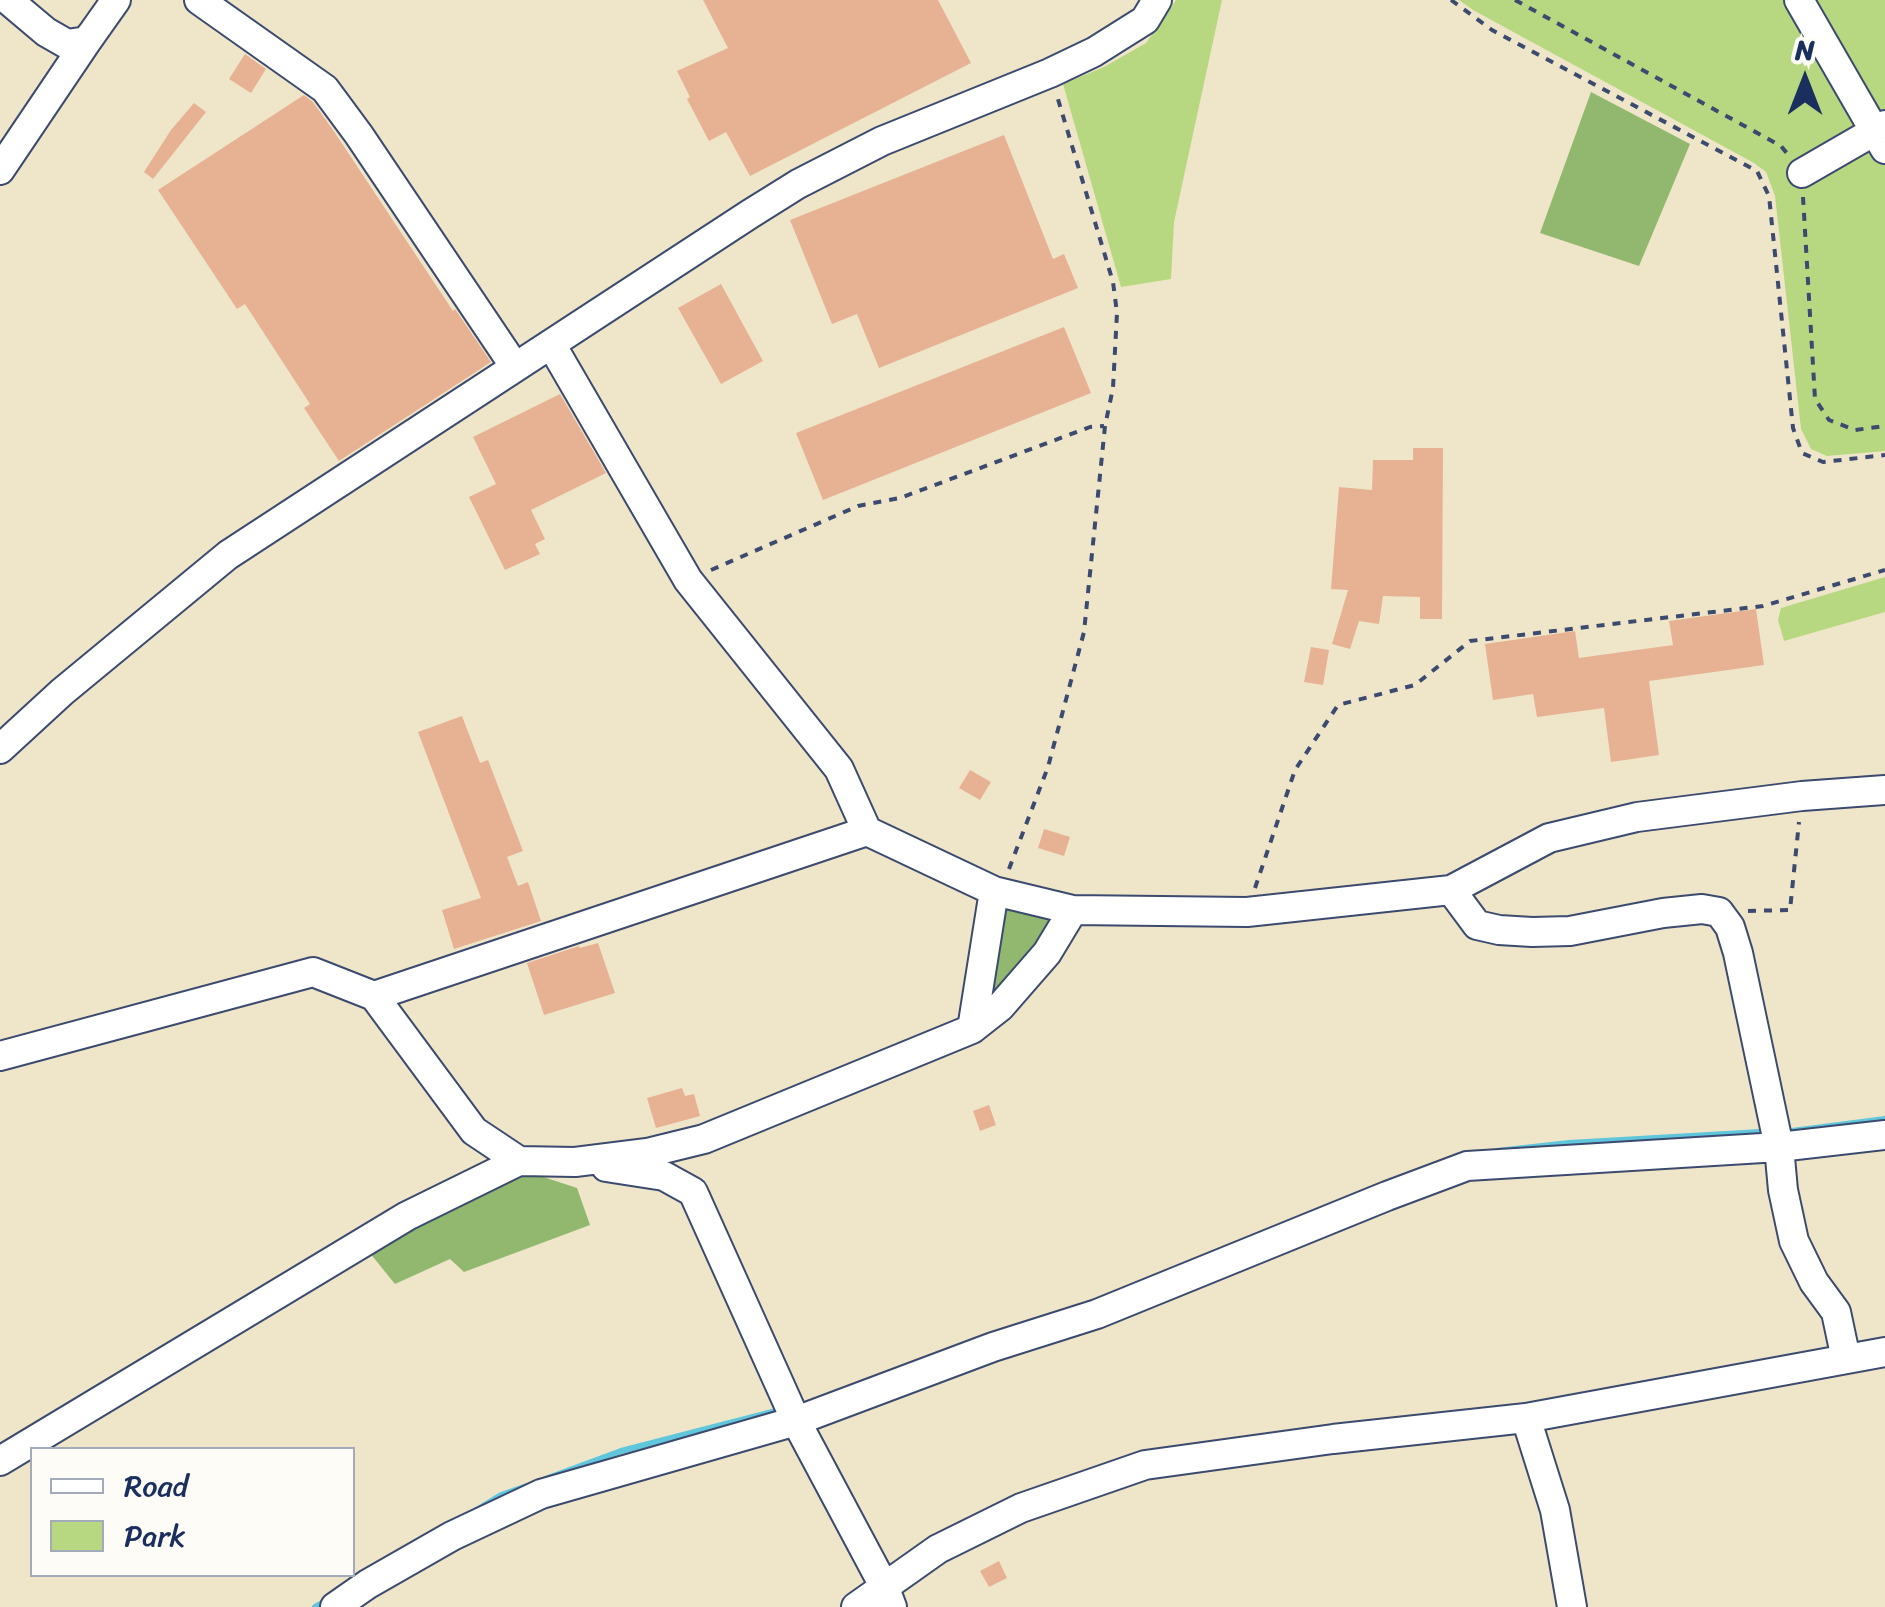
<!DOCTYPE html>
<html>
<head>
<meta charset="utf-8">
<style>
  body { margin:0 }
  #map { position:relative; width:1885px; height:1607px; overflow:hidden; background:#efe6c9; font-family:Sriracha,sans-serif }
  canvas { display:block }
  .legend { position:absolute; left:30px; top:1447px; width:325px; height:130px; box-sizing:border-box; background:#fdfcf7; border:2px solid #a3aaba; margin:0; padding:12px 18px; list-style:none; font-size:30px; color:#1b2f5e }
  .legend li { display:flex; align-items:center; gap:20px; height:50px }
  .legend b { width:50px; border:2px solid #a3aaba }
  .north { position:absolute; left:1755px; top:30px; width:100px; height:100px; -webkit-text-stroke:8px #fdfcf7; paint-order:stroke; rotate:0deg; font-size:28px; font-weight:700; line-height:40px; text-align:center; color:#1b2f5e }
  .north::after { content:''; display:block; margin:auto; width:35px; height:45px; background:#1b2f5e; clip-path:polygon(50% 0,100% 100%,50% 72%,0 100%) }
</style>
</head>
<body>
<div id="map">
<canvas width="1885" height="1607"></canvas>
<ul class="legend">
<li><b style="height:12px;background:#fff"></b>Road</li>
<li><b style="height:28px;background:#b7d880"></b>Park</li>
</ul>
<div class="north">N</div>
</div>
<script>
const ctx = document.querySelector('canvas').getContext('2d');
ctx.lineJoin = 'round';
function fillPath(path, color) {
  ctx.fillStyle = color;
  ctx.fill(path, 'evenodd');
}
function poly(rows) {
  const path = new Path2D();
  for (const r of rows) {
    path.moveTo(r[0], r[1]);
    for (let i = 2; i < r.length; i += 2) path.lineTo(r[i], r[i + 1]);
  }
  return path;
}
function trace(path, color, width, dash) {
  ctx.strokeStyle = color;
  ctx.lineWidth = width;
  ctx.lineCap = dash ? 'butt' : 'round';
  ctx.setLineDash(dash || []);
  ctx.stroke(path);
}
fillPath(poly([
  [1176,0,1222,0,1174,222,1171,279,1121,287,1063,84,1104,67,1146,43],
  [1459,0,1885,0,1885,451,1827,456,1811,449,1801,429,1775,196,1766,172,1754,163,1473,10],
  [1885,577,1885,612,1784,641,1778,620,1781,608]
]), '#b7d880');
fillPath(poly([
  [1591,92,1690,144,1639,266,1540,233],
  [1000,897,1058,912,1055,929,981,1012],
  [510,1166,577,1188,590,1225,464,1272,450,1259,395,1284,369,1252]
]), '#91b86e');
trace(poly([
  [1792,1131,1885,1119],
  [1497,1151,1569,1143,1760,1132],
  [548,1478,621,1451,780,1410],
  [475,1511,501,1495,527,1486],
  [315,1607,327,1600]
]), '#5fc6dc', 6);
fillPath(poly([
  [703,0,938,0,971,63,750,176,726,132,709,141,687,99,690,97,677,71,728,48],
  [245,54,266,69,251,93,229,79],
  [304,95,313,102,333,130,453,311,455,309,491,362,339,461,304,408,310,404,245,304,237,309,158,190],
  [194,103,206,112,153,179,144,172,171,130],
  [1004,135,1053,259,1064,254,1078,288,879,368,857,314,832,324,790,220],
  [721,284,763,361,721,384,678,308],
  [1064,327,1091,393,823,500,796,433],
  [560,394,606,473,531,510,545,539,535,544,540,554,505,570,469,497,496,484,473,437],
  [1413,448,1443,448,1442,619,1420,619,1420,597,1383,596,1379,624,1359,621,1350,649,1332,644,1348,590,1331,589,1339,487,1372,490,1373,460,1413,460],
  [1756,609,1764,665,1649,681,1659,755,1611,762,1604,708,1537,717,1533,694,1493,700,1485,644,1575,631,1579,658,1673,645,1669,621],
  [1311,647,1329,650,1323,685,1304,682],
  [462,716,480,763,488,760,523,851,507,857,518,886,528,882,541,921,454,949,442,910,481,898,418,732],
  [970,770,991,782,980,800,959,788],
  [1044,829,1070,837,1064,856,1038,848],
  [598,943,615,993,544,1015,527,963,579,946,580,948],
  [682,1088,685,1096,694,1094,700,1116,656,1128,647,1098],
  [989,1105,996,1125,980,1131,973,1111],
  [999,1561,1007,1578,989,1587,980,1571]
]), '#e7b194');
const minor = poly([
  [8,0,46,32,67,44,87,41,116,0],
  [199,0,325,89,359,135,515,367],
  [1799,0,1885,149],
  [0,170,91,35],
  [1802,173,1885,125],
  [551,344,688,580,839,769,867,831,994,891,1073,910,1247,912,1451,890,1549,838,1637,817,1802,796,1885,790],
  [0,749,62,692,228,555,750,214,798,184,882,141,1050,73,1094,52,1145,20,1157,0],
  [1451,890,1477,925,1499,930,1532,932,1570,931,1663,913,1702,909,1719,912,1730,927,1738,953,1779,1147,1783,1190,1794,1241,1814,1282,1836,1312,1846,1359],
  [374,996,867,831],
  [972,1029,1000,1007,1047,953,1073,910],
  [0,1056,313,972,374,996,474,1131,519,1161],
  [606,1167,664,1176,693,1192,796,1421,885,1588,892,1607],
  [1526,1418,1555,1510,1572,1607],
  [0,1461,407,1216,519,1161,575,1162,647,1153,704,1139,972,1029,994,891],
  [335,1607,368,1584,452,1536,541,1494,796,1421,993,1347,1097,1314,1387,1196,1467,1166,1779,1147,1885,1135],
  [856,1607,938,1549,1021,1508,1145,1465,1333,1439,1526,1418,1885,1352]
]);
trace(minor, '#3b4a6e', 32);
trace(poly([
  [1451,0,1492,30,1757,171,1769,196,1793,428,1802,453,1823,462,1885,455],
  [1515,0,1781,146,1790,157],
  [1803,197,1815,399,1829,420,1855,430,1885,426],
  [711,570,858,506,900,498,1090,427,1104,426],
  [1009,869,1048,767,1084,632,1105,426,1113,388,1117,313,1113,282,1057,96],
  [1255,888,1295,770,1338,705,1415,685,1470,641,1763,606,1885,570],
  [1748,911,1790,910,1799,822]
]), '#3b4a6e', 4, [8, 8]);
trace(minor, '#fff', 28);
</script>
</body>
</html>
